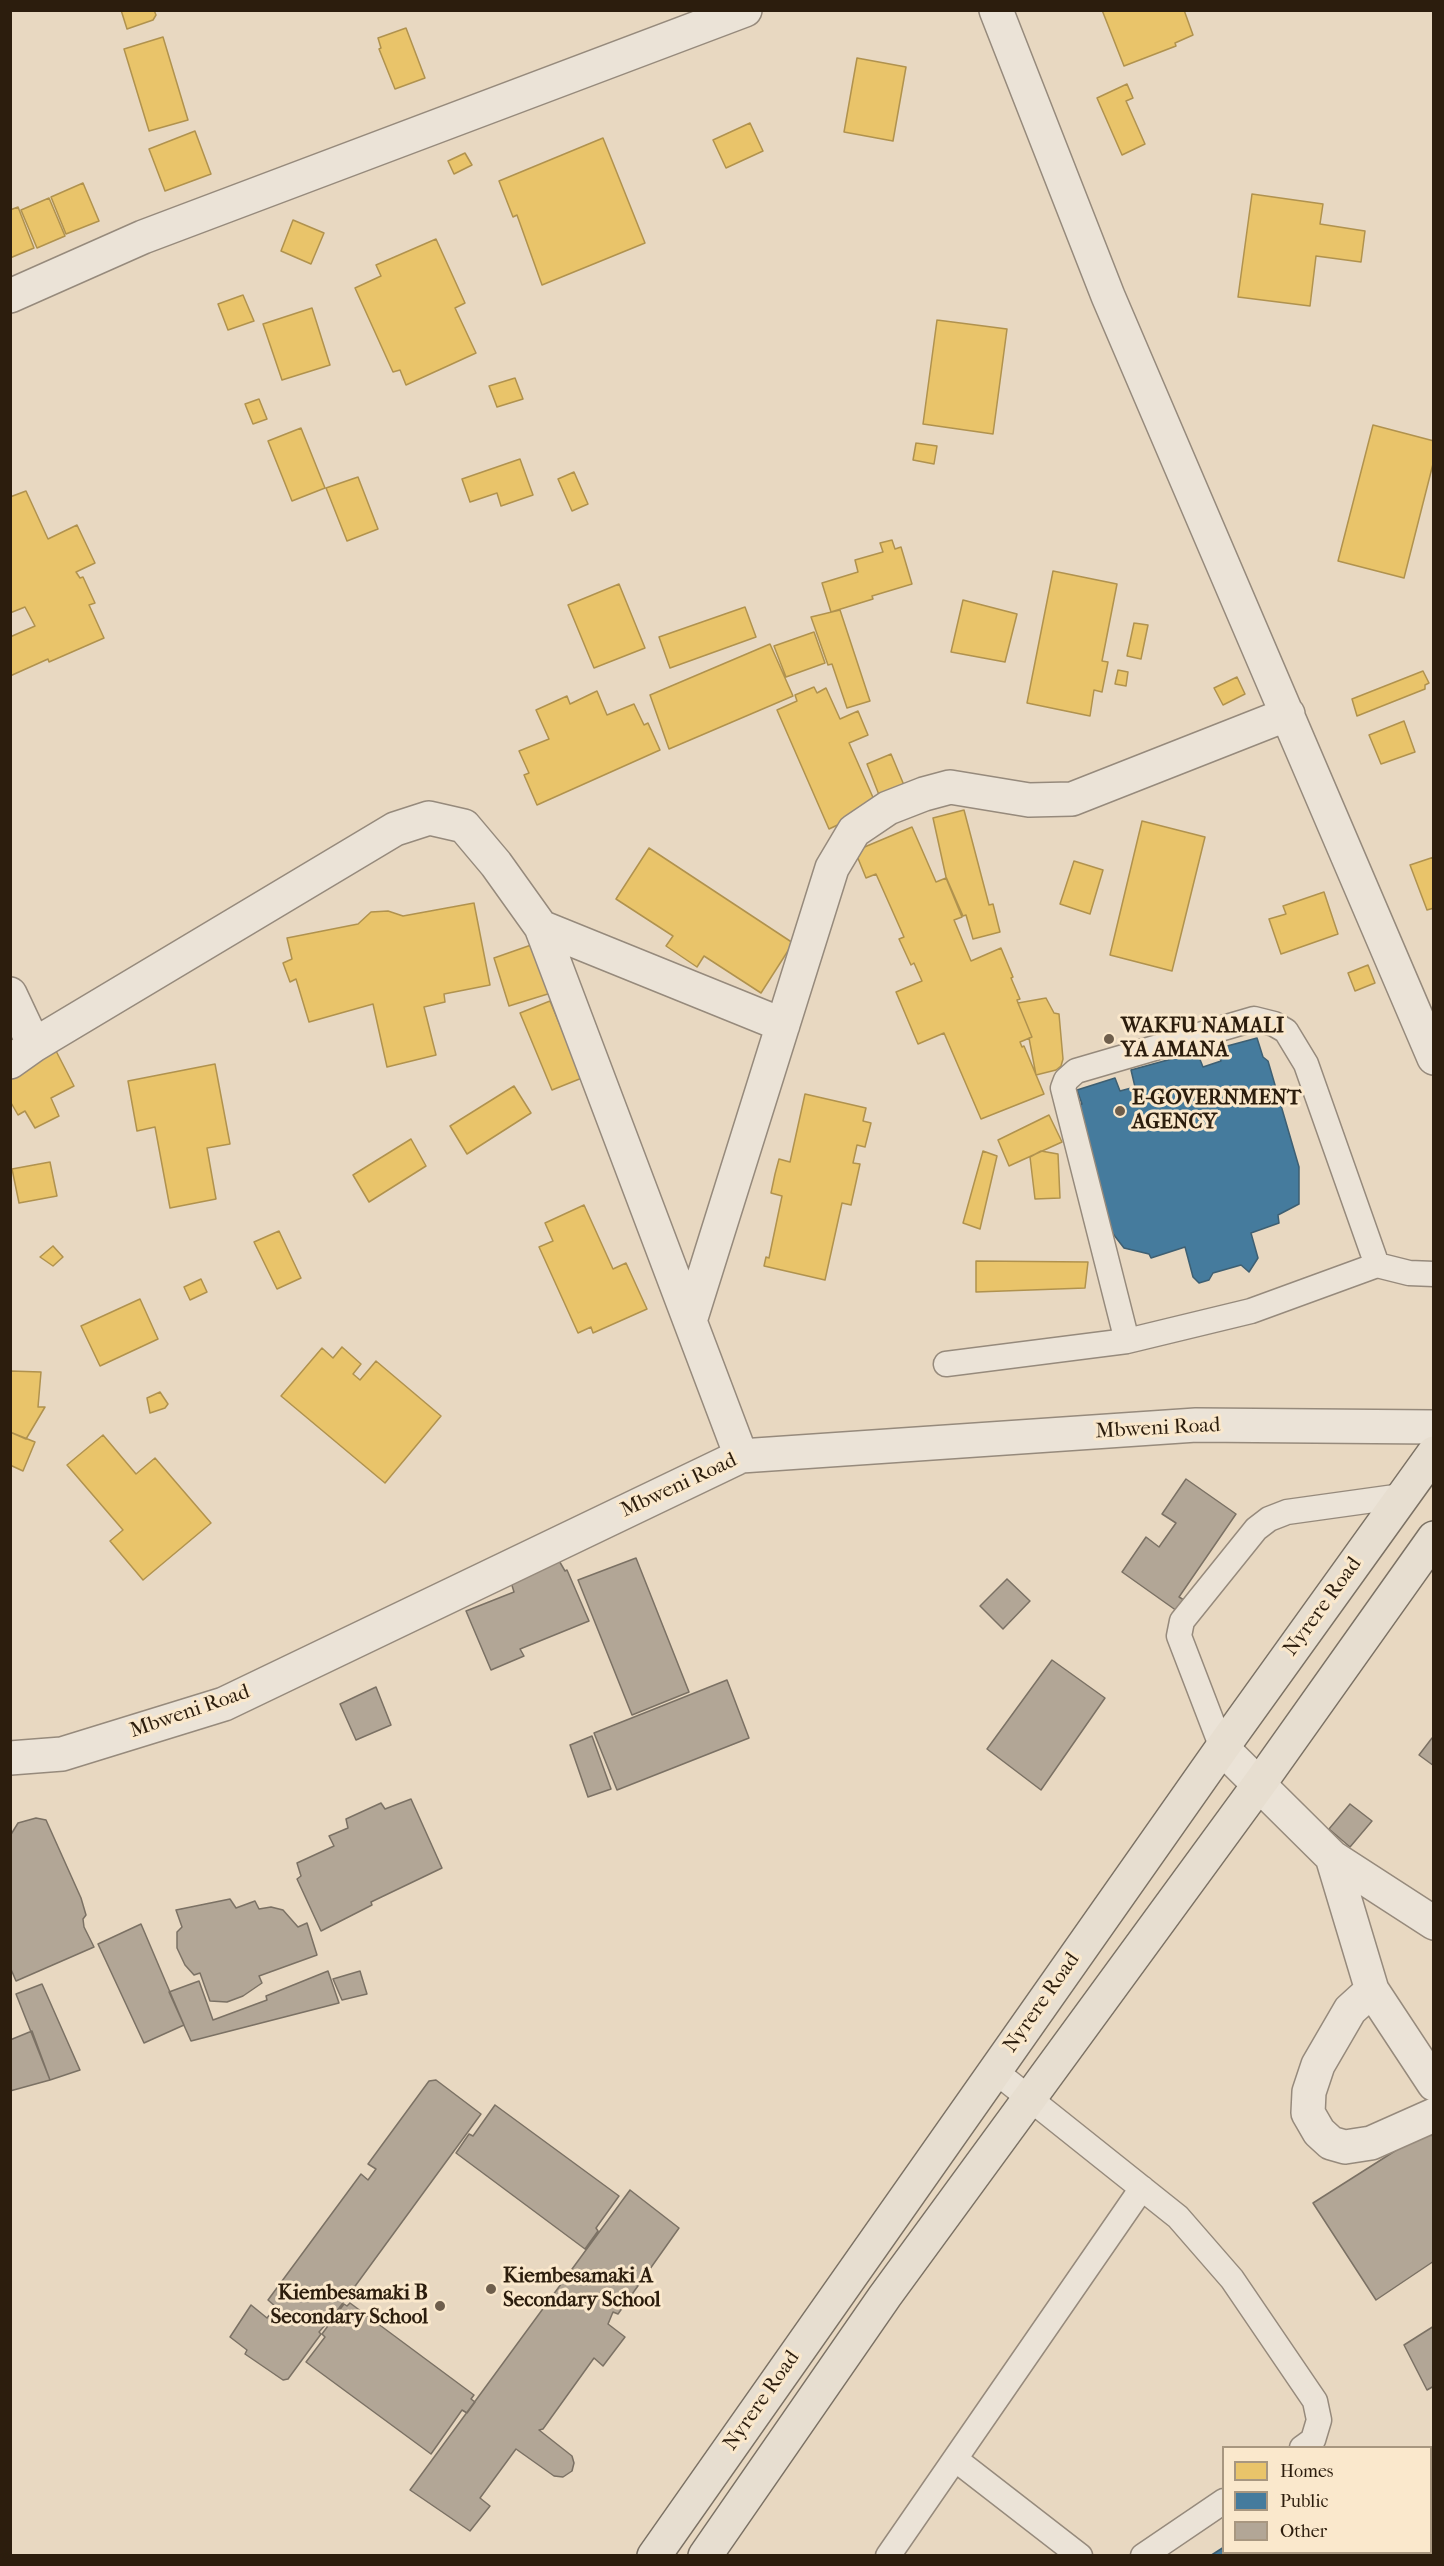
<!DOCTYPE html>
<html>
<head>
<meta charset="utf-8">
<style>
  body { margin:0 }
  #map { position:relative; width:1444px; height:2566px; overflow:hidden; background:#e8d8c1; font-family:"IM FELL French Canon",serif }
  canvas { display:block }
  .frame { position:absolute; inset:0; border:12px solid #2c1d0d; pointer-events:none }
  .legend { position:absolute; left:1222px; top:2446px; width:210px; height:108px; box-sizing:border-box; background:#fae8cc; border:2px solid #a89780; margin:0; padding:8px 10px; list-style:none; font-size:18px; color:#2c1d0d }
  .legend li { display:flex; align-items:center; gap:12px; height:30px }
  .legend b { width:30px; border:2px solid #a89780 }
</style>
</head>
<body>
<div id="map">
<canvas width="1444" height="2566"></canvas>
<div class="frame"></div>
<ul class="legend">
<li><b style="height:16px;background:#e9c46a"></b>Homes</li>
<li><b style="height:16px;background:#457b9d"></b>Public</li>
<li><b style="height:16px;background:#b2a696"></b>Other</li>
</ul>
</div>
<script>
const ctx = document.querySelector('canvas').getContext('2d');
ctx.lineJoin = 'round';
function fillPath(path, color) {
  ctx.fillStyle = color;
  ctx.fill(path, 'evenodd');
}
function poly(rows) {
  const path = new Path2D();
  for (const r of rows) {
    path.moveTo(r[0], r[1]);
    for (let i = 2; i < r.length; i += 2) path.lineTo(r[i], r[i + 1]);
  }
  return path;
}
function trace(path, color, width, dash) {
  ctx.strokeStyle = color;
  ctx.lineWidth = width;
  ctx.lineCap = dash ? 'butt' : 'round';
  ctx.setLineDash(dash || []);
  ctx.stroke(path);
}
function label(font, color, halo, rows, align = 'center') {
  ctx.font = font + ' "IM FELL French Canon",serif';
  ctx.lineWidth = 6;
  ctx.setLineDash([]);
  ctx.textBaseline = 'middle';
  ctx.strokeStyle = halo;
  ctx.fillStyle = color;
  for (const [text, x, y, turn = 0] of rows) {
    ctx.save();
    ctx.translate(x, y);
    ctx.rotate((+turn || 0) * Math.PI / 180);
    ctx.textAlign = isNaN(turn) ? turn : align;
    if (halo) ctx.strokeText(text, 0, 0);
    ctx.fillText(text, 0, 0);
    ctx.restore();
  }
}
const homes = poly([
  [121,10,154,10,156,15,153,20,127,29,121,10],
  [1102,10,1184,10,1193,35,1175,43,1176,46,1124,66,1102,10],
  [406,28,425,78,395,89,379,49,381,48,378,38,406,28],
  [163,37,188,120,149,131,124,49,163,37],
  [857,58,906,67,893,141,844,132,857,58],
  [1127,84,1133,98,1126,101,1145,144,1122,155,1097,98,1127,84],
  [750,123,763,151,726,168,713,140,750,123],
  [195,131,211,174,165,191,149,149,195,131],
  [603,138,645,243,542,285,517,215,513,217,499,181,603,138],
  [465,153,472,165,454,174,448,161,465,153],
  [83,183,99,221,66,234,51,197,83,183],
  [1252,194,1323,204,1320,224,1365,231,1361,262,1316,256,1310,306,1238,297,1252,194],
  [49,198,65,236,37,248,21,210,49,198],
  [18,207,34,248,10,258,10,210,18,207],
  [293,220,324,233,311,264,281,251,293,220],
  [436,239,465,303,455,308,476,353,406,385,400,370,393,372,355,288,381,276,376,265,436,239],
  [243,295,254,321,228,330,218,304,243,295],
  [312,308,330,365,282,380,263,324,312,308],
  [937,320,1007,329,993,434,923,424,937,320],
  [515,378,523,399,497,407,489,386,515,378],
  [259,399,267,419,253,424,245,404,259,399],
  [1373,425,1434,441,1434,460,1404,578,1338,561,1373,425],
  [301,428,325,488,292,501,268,441,301,428],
  [916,443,937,446,934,464,913,460,916,443],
  [520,459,533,495,501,506,497,493,470,502,462,479,520,459],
  [574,472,588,504,572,511,558,479,574,472],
  [358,477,378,529,347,541,326,488,358,477],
  [26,491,48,539,77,525,95,563,76,572,80,578,83,577,95,603,89,605,104,638,49,662,48,659,10,676,10,637,35,626,25,607,10,613,10,497,26,491],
  [892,540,895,549,901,547,912,584,872,596,873,599,831,612,822,583,858,572,855,560,883,552,880,543,892,540],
  [1053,571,1117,584,1102,661,1108,662,1102,692,1094,690,1090,716,1027,703,1053,571],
  [619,584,645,648,594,668,568,605,619,584],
  [963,600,1017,614,1005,662,951,652,963,600],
  [745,607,756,637,670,668,659,637,745,607],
  [840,610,870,701,847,708,832,664,828,665,811,617,840,610],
  [1134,623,1148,625,1141,659,1127,656,1134,623],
  [814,632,825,663,786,677,774,646,814,632],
  [770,644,793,696,669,749,650,695,770,644],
  [1118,670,1128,672,1126,686,1115,684,1118,670],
  [1423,671,1429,683,1425,685,1425,689,1357,716,1352,699,1423,671],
  [1237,677,1245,694,1223,705,1214,688,1237,677],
  [814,687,817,693,826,688,840,719,858,711,868,735,849,743,875,802,857,816,829,829,777,710,797,701,795,695,814,687],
  [597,691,607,715,634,704,644,725,648,723,660,750,537,805,524,775,529,773,519,751,549,739,536,710,567,696,570,704,597,691],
  [1404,721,1415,752,1381,764,1369,735,1404,721],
  [891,754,906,790,881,800,867,764,891,754],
  [964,810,989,905,993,904,1000,932,973,939,966,915,963,916,946,877,933,818,964,810],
  [1142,821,1205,837,1172,971,1110,955,1142,821],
  [912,827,936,882,946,878,962,917,954,920,971,961,1001,948,1013,977,1011,978,1020,999,1017,1000,1018,1003,1032,1037,1020,1042,1022,1047,1024,1046,1044,1094,981,1119,944,1033,918,1044,896,992,922,981,914,963,911,965,899,939,904,937,876,874,866,878,855,851,912,827],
  [649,848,793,943,761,993,704,956,697,967,666,946,673,936,616,899,649,848],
  [1434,857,1434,908,1427,910,1410,865,1434,857],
  [1074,861,1103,870,1090,914,1060,904,1074,861],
  [1324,892,1338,934,1281,954,1269,919,1286,914,1283,906,1324,892],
  [474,903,490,985,444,994,445,1002,424,1007,436,1055,387,1067,373,1004,309,1022,296,979,290,982,283,963,292,959,287,938,358,924,371,912,388,911,403,916,474,903],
  [534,944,551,993,509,1006,494,958,534,944],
  [1368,965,1375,983,1355,991,1348,973,1368,965],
  [1046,998,1054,1013,1059,1014,1063,1059,1061,1066,1056,1070,1036,1075,1029,1038,1032,1037,1018,1003,1046,998],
  [550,1001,582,1078,552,1090,520,1013,550,1001],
  [53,1045,74,1086,51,1098,59,1116,35,1128,25,1111,18,1115,10,1101,10,1067,53,1045],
  [215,1064,230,1144,207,1148,216,1199,170,1208,155,1127,137,1131,128,1081,215,1064],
  [514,1086,531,1113,467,1154,450,1126,514,1086],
  [805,1094,866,1108,863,1121,871,1123,865,1147,857,1145,853,1163,860,1164,851,1205,842,1203,825,1280,764,1266,766,1257,769,1258,782,1196,771,1193,775,1174,779,1159,790,1162,805,1094],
  [1049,1115,1062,1142,1009,1166,998,1140,1049,1115],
  [411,1139,426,1166,369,1202,353,1175,411,1139],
  [983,1151,997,1156,980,1229,963,1223,983,1151],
  [1041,1151,1058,1154,1060,1198,1035,1199,1030,1157,1041,1151],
  [50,1162,57,1196,19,1203,12,1169,50,1162],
  [584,1205,613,1269,626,1263,647,1309,593,1333,591,1327,578,1333,539,1247,553,1241,545,1223,584,1205],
  [279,1231,301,1278,277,1289,254,1242,279,1231],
  [53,1246,63,1257,53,1266,40,1257,53,1246],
  [976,1261,1088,1262,1085,1288,976,1292,976,1261],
  [201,1279,207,1292,190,1300,184,1287,201,1279],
  [140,1299,158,1339,100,1366,81,1326,140,1299],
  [342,1347,361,1364,353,1374,360,1380,376,1361,441,1416,385,1483,281,1396,322,1348,333,1358,342,1347],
  [10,1371,41,1372,38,1407,45,1407,26,1439,10,1432,10,1371],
  [160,1392,168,1404,165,1408,150,1413,147,1398,160,1392],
  [10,1432,35,1442,23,1471,10,1465,10,1432],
  [103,1435,136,1474,155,1458,211,1523,143,1580,110,1541,123,1530,67,1465,103,1435]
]);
fillPath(homes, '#e9c46a');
trace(homes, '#b0924e', 1.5);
const public = poly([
  [1257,1038,1263,1057,1268,1061,1299,1167,1299,1204,1278,1215,1279,1223,1251,1233,1258,1258,1249,1272,1241,1265,1213,1273,1209,1280,1199,1283,1193,1277,1185,1247,1151,1258,1149,1254,1124,1248,1107,1226,1076,1106,1082,1104,1077,1090,1115,1078,1120,1091,1135,1087,1131,1070,1197,1052,1203,1067,1221,1061,1216,1049,1257,1038],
  [1224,2547,1224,2552,1424,2552,1426,2556,1210,2556,1224,2547]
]);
fillPath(public, '#457b9d');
trace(public, '#3e5f72', 1.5);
const building = poly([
  [1186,1479,1236,1514,1179,1597,1184,1600,1177,1611,1122,1572,1146,1537,1159,1547,1176,1523,1162,1514,1186,1479],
  [554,1552,565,1571,567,1570,589,1621,520,1649,524,1656,491,1670,466,1611,514,1592,507,1569,554,1552],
  [636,1558,689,1692,632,1715,578,1580,636,1558],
  [1007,1579,1030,1601,1003,1629,980,1606,1007,1579],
  [1052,1660,1105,1698,1041,1790,987,1749,1052,1660],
  [727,1680,749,1738,617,1790,594,1733,727,1680],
  [376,1687,391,1725,356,1740,340,1704,376,1687],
  [592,1736,611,1789,588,1797,570,1745,592,1736],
  [1432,1738,1434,1739,1434,1766,1419,1755,1432,1738],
  [411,1799,442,1868,371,1902,372,1905,321,1931,297,1879,301,1876,297,1863,334,1846,329,1836,348,1828,346,1819,381,1803,385,1809,411,1799],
  [1350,1804,1372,1821,1350,1847,1329,1829,1350,1804],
  [36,1818,46,1820,81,1898,86,1915,83,1919,84,1927,94,1947,16,1981,10,1967,10,1836,18,1823,36,1818],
  [230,1899,236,1908,255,1901,259,1909,271,1907,283,1910,298,1927,307,1923,317,1955,259,1976,262,1983,243,1996,227,2002,210,2001,200,1973,194,1975,185,1965,177,1948,177,1932,182,1927,176,1910,230,1899],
  [141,1924,184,2025,144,2043,98,1944,141,1924],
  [328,1971,339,2003,191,2041,169,1992,199,1981,213,2020,267,2000,266,1996,328,1971],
  [360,1971,367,1994,342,2000,333,1979,360,1971],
  [42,1984,80,2070,50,2080,16,1994,42,1984],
  [32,2031,50,2080,10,2091,10,2040,32,2031],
  [436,2080,481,2114,334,2315,319,2332,321,2334,288,2379,283,2380,245,2354,247,2350,230,2337,251,2305,267,2318,276,2307,268,2300,361,2174,368,2180,376,2169,368,2164,429,2081,436,2080],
  [495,2105,619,2196,596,2228,598,2231,585,2249,456,2153,469,2134,473,2136,495,2105],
  [1428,2130,1434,2138,1434,2261,1376,2300,1313,2203,1428,2130],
  [630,2190,679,2228,618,2314,613,2312,608,2324,625,2337,603,2366,594,2358,543,2429,539,2430,572,2456,574,2463,572,2471,563,2477,554,2476,516,2449,480,2498,490,2506,470,2531,410,2490,630,2190],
  [350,2303,474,2395,471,2399,475,2402,467,2413,462,2410,431,2454,306,2362,325,2337,322,2334,344,2304,347,2306,350,2303],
  [1434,2326,1434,2386,1427,2390,1404,2345,1434,2326]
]);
fillPath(building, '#b2a696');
trace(building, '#7b7164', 1.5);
const service = poly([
  [1127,1341,1063,1088,1066,1080,1076,1071,1254,1019,1274,1024,1286,1031,1306,1064,1377,1265,1409,1273,1434,1274],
  [946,1364,1127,1341,1251,1311,1377,1265],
  [1222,1748,1179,1636,1182,1621,1256,1529,1269,1519,1287,1512,1402,1496],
  [995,2071,1178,2217,1232,2279,1315,2401,1319,2420,1313,2440,1302,2448],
  [955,2459,1080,2556],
  [888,2556,1142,2188],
  [1143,2556,1224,2501]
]);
const minor = poly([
  [996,10,1108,296,1434,1058],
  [10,296,143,237,745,10],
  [541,927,783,1025],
  [10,994,34,1045],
  [10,1062,34,1045,395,829,429,818,464,826,496,864,541,927,741,1456],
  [690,1321,832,868,854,831,888,808,924,794,950,787,1029,800,1072,799,1288,714],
  [1222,1748,1332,1857,1434,1923],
  [1332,1857,1372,1990,1434,2084],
  [1372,1990,1350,2010,1318,2065,1309,2092,1308,2113,1319,2132,1331,2143,1345,2147,1371,2143,1434,2115]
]);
const tertiary = poly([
  [10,1758,62,1754,224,1704,741,1456,1196,1425,1434,1427]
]);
const primary = poly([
  [654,2556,1222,1748,1434,1453],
  [705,2556,885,2296,1260,1783,1434,1538]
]);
trace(service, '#968a7c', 27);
trace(minor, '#968a7c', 36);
trace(tertiary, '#968a7c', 36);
trace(primary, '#7b7164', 36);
trace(service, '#ebe3d7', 24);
trace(minor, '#ebe3d7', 33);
trace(tertiary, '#ebe3d7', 33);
trace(primary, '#e7ded0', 33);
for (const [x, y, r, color] of [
  [1109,1039,6,"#6e5e4c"],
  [1120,1111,6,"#6e5e4c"],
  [491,2289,6,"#6e5e4c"],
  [440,2306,6,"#6e5e4c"]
]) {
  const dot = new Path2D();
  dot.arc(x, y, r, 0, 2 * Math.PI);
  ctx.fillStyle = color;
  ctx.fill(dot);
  trace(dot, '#fae8cc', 2);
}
label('bold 21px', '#2c1d0d', '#fae8cc', [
  ["WAKFU NAMALI",1121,1027],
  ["YA AMANA",1121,1051],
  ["E-GOVERNMENT",1132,1099],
  ["AGENCY",1132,1123],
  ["Kiembesamaki A",503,2277],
  ["Secondary School",503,2301],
  ["Kiembesamaki B",428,2294,"right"],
  ["Secondary School",428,2318,"right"]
], 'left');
label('21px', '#2c1d0d', '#fae8cc', [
  ["Mbweni Road",1158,1429,-3],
  ["Mbweni Road",679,1486,-25],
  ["Nyrere Road",1323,1607,-54],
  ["Mbweni Road",190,1712,-19],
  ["Nyrere Road",1042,2003,-55],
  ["Nyrere Road",762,2401,-55]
]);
</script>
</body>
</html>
